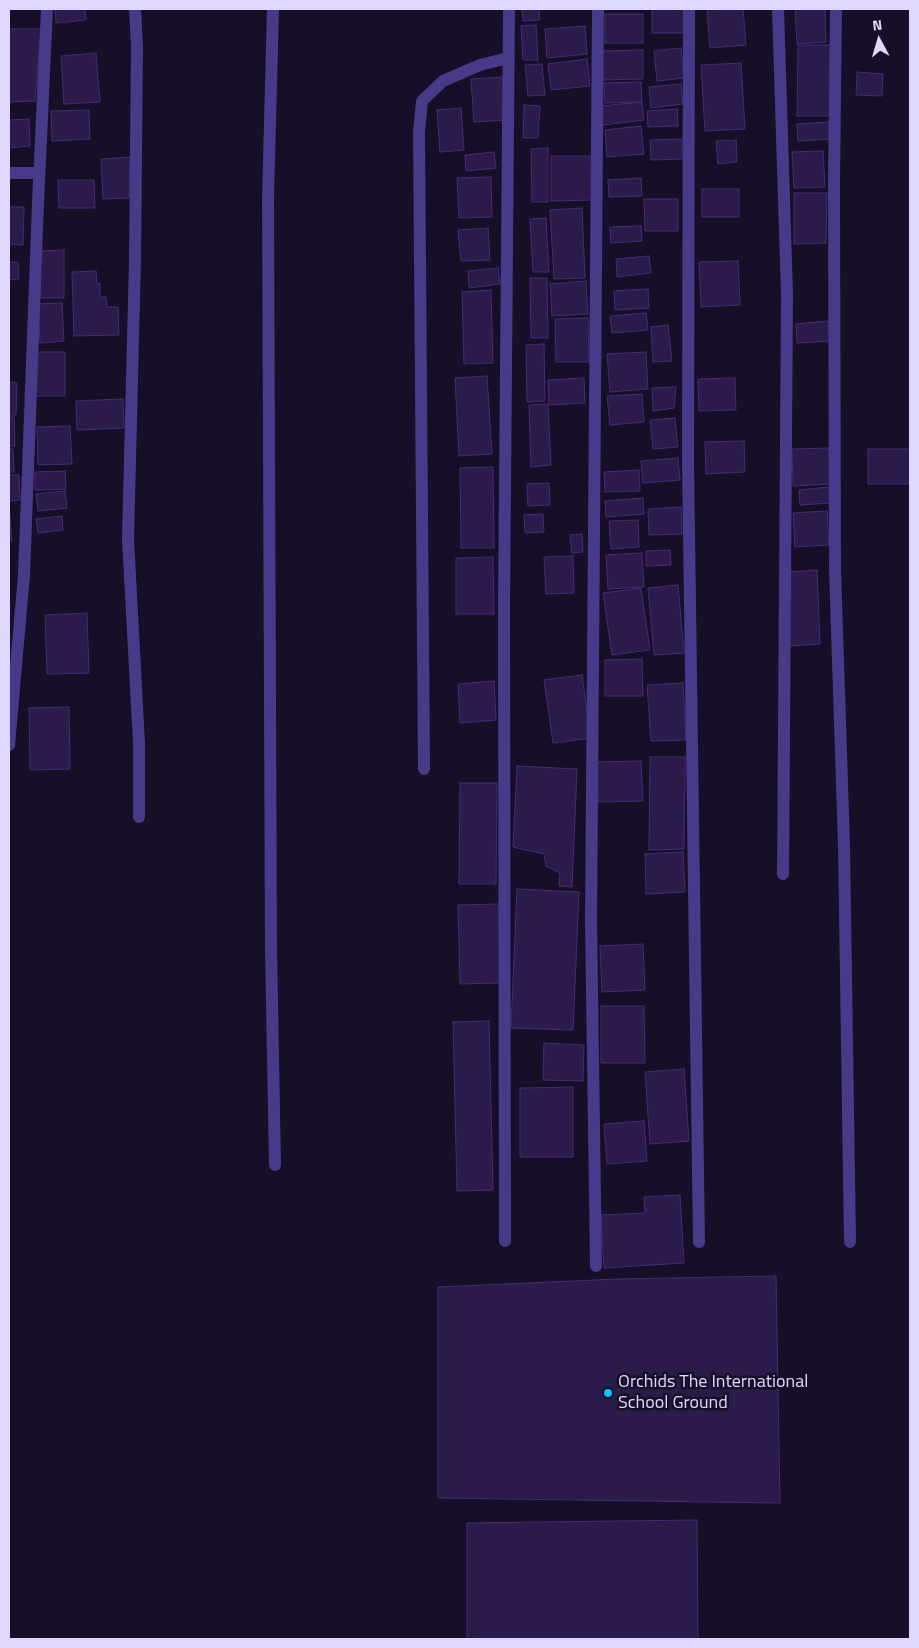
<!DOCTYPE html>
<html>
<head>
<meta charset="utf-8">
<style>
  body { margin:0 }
  #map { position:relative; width:919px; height:1648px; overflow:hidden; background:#170f28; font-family:"Titillium Web",sans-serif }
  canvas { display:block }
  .frame { position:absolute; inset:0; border:10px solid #e0d7ff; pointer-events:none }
  .north { position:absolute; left:854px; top:15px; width:50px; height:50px; -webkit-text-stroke:4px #170f28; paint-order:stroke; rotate:354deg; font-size:14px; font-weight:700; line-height:20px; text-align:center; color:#e0d7ff }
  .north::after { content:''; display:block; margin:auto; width:18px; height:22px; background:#e0d7ff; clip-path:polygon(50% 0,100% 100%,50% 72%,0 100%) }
</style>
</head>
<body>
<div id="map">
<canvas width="919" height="1648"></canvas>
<div class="frame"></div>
<div class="north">N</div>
</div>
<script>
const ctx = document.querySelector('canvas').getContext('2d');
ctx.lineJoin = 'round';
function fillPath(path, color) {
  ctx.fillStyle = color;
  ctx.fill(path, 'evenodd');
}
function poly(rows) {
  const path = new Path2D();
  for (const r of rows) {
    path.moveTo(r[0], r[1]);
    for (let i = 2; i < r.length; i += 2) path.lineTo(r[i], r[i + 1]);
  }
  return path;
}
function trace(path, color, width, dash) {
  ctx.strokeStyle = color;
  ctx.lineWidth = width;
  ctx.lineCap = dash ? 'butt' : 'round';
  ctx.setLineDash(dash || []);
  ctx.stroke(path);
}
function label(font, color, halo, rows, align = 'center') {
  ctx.font = font + ' "Titillium Web",sans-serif';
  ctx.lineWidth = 5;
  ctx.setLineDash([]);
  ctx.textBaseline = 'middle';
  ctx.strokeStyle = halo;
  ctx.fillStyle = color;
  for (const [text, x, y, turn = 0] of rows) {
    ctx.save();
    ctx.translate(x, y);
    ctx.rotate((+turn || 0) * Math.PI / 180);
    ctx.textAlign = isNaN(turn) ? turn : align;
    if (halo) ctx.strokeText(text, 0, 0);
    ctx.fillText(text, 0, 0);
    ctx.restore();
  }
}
const building = poly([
  [55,9,85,9,86,20,56,23,55,9],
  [522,9,539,9,540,20,523,21,522,9],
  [652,9,684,9,684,33,652,33,652,9],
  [707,9,743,9,746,45,710,48,707,9],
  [795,9,825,9,826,42,797,44,795,9],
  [605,14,643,14,643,43,605,43,605,14],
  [536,25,538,60,523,60,521,26,536,25],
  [585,26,587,54,547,58,545,29,585,26],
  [9,29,41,29,35,101,9,102,9,29],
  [798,45,831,45,831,116,797,116,798,45],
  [681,48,684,78,657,81,654,51,681,48],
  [643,50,643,79,603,80,602,51,643,50],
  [96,53,100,102,64,104,61,56,96,53],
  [587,59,590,86,551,90,548,64,587,59],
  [741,63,745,129,705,131,701,65,741,63],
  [542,64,545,95,528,96,525,65,542,64],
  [857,72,883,74,882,96,856,95,857,72],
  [505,77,507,120,474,122,471,79,505,77],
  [641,82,642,102,605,103,604,83,641,82],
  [681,84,683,104,651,108,649,87,681,84],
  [642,102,644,120,603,125,601,106,642,102],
  [524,105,540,106,538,138,523,138,524,105],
  [461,108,464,150,440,152,437,110,461,108],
  [677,109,678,126,648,127,647,111,677,109],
  [89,110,90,139,52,141,51,111,89,110],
  [29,119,30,146,9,148,9,120,29,119],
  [829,122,830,139,798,141,797,124,829,122],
  [641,126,644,154,607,157,605,130,641,126],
  [682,139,682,159,651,160,650,140,682,139],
  [736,140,737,162,718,164,716,141,736,140],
  [548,148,548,202,532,202,531,149,548,148],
  [823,151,825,187,794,188,792,152,823,151],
  [494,152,496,168,466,171,465,155,494,152],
  [551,156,594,156,595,200,551,201,551,156],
  [130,157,129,198,103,199,101,159,130,157],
  [491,177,492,217,459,218,457,178,491,177],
  [641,178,642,196,609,197,608,180,641,178],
  [58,180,94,180,95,208,59,208,58,180],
  [702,189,739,189,739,217,702,217,702,189],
  [794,193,827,193,826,243,794,244,794,193],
  [644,199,678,199,678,231,645,231,644,199],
  [9,207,24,207,23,245,9,244,9,207],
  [582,208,585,278,554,279,550,210,582,208],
  [546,218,549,272,533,272,530,219,546,218],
  [641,226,642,241,611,243,610,227,641,226],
  [488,228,490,260,461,261,458,230,488,228],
  [64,250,64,298,40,298,40,251,64,250],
  [649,256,651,273,617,277,616,259,649,256],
  [738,261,740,305,701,307,699,262,738,261],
  [9,262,18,262,19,279,9,280,9,262],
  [498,268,500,284,469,288,468,271,498,268],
  [96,271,97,284,100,283,100,297,106,297,107,307,118,307,119,335,74,336,72,272,96,271],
  [530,278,547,278,548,338,531,338,530,278],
  [586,281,588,314,552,316,550,284,586,281],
  [648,289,649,308,615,310,614,291,648,289],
  [491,290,493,363,464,364,462,292,491,290],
  [62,303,64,341,40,343,38,304,62,303],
  [646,313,648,330,612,333,610,316,646,313],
  [588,318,589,362,556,362,555,319,588,318],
  [828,321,830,341,797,343,796,324,828,321],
  [668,325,672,361,653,362,651,327,668,325],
  [544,344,545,401,527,402,526,345,544,344],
  [34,352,65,352,65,396,35,396,34,352],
  [646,352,648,389,610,392,607,354,646,352],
  [487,376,492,454,459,456,455,378,487,376],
  [584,378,585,403,549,405,548,380,584,378],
  [735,378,736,410,699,411,698,379,735,378],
  [9,382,17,383,16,415,9,415,9,382],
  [676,387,674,408,653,411,652,388,676,387],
  [642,394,644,422,610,425,607,396,642,394],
  [123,399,124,428,77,430,76,401,123,399],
  [548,404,551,465,531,467,529,405,548,404],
  [9,417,14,417,15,446,9,446,9,417],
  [675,418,678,447,653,449,650,420,675,418],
  [70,426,72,464,38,465,37,427,70,426],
  [744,441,745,472,706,474,705,442,744,441],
  [829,448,830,484,793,486,792,449,829,448],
  [9,449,13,449,14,472,9,472,9,449],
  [868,449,910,449,910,484,868,484,868,449],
  [678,458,680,480,643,483,641,461,678,458],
  [493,467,494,548,461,548,460,468,493,467],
  [639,470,640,491,605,492,604,472,639,470],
  [65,471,66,489,35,490,35,472,65,471],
  [9,475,19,475,20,500,9,501,9,475],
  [549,483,550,505,528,506,527,484,549,483],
  [829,487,830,503,800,505,799,490,829,487],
  [65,491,67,508,38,511,36,494,65,491],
  [643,498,644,514,606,517,605,501,643,498],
  [9,506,12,541,9,541,9,506],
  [681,507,682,534,649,535,648,509,681,507],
  [827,511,829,545,795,547,793,513,827,511],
  [543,514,544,532,525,533,524,515,543,514],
  [62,516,63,530,38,533,36,519,62,516],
  [638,520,639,547,611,549,609,521,638,520],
  [582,534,583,552,572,553,570,535,582,534],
  [670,550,671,565,646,566,646,551,670,550],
  [642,553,644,587,608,589,606,555,642,553],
  [573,556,574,593,546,594,544,557,573,556],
  [493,557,494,614,456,614,456,558,493,557],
  [817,570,820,644,790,646,787,572,817,570],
  [678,585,684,653,654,655,648,588,678,585],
  [641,588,650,650,612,655,603,593,641,588],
  [87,613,89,673,47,674,45,615,87,613],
  [642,659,643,696,605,696,605,660,642,659],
  [582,675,591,738,553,743,544,680,582,675],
  [494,681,496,720,460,723,458,684,494,681],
  [683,683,686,740,651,741,647,685,683,683],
  [69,707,70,769,30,770,29,708,69,707],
  [650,757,685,757,684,849,649,850,650,757],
  [641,761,643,801,598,802,597,762,641,761],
  [517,766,577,769,572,887,559,886,560,873,546,866,544,854,513,847,517,766],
  [460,783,497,783,496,884,459,884,460,783],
  [683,852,685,892,646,894,645,854,683,852],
  [517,889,579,892,573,1030,511,1028,517,889],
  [499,904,500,983,460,984,458,905,499,904],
  [643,944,645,990,602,992,600,946,643,944],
  [601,1006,644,1006,645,1063,601,1063,601,1006],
  [489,1021,493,1190,457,1191,453,1022,489,1021],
  [544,1043,584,1045,583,1081,543,1080,544,1043],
  [684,1069,689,1141,650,1144,645,1072,684,1069],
  [573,1087,573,1157,520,1157,520,1088,573,1087],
  [644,1121,647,1161,607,1164,604,1124,644,1121],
  [680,1195,684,1263,604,1268,601,1215,645,1213,644,1197,680,1195],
  [776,1276,780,1503,438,1498,438,1287,618,1279,776,1276],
  [697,1520,698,1639,467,1639,467,1523,697,1520]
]);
fillPath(building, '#2a1b4a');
trace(building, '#442d76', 1);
trace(poly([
  [135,9,137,46,135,260,128,539,139,743,139,817],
  [273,9,268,198,271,949,275,1165],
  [689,9,688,462,699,1242],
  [778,9,787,294,783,874],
  [836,9,834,182,835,569,844,845,850,1242],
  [9,173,39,173],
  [9,745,24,575,38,203,47,9],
  [424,769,419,132,422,101,443,81,480,65,508,58],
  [505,1241,504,606,509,9],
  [596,1266,591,921,598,9]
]), '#473a88', 12);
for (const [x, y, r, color] of [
  [608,1393,5,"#03c6ff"]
]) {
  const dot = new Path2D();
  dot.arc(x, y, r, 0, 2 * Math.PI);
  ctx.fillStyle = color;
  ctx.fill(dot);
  trace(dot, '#170f28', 2);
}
label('18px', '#e0d7ff', '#170f28', [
  ["Orchids The International",618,1383],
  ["School Ground",618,1404]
], 'left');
</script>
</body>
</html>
